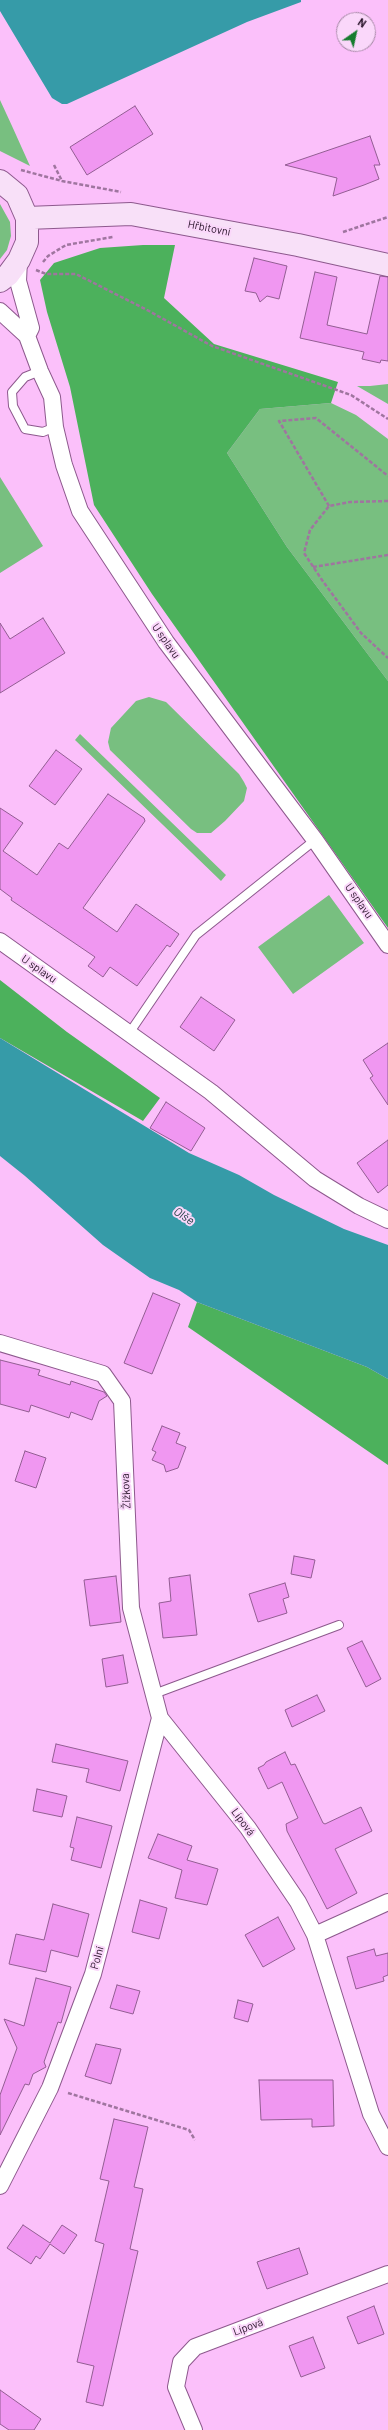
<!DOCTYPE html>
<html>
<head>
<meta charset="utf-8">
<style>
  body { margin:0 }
  #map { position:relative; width:388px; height:2430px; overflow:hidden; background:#fbc0fa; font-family:Barlow,sans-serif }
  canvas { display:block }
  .north { position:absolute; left:336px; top:12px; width:40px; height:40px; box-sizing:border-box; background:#fad7fa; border:1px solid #a689a6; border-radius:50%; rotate:34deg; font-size:11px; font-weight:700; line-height:16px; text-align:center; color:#281329 }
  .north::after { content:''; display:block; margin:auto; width:14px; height:18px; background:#167c2f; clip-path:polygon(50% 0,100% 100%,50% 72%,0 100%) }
</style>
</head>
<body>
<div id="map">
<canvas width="388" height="2430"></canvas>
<div class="north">N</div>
</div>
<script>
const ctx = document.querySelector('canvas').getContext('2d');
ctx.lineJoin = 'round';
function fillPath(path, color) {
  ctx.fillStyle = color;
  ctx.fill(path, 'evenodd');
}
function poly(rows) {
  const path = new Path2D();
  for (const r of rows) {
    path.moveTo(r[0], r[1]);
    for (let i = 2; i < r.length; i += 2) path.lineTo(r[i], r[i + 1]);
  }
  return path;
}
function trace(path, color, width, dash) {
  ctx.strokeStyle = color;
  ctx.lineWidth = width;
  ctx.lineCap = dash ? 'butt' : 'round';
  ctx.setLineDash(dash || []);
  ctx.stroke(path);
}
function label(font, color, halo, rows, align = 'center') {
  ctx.font = font + ' Barlow,sans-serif';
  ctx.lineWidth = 4;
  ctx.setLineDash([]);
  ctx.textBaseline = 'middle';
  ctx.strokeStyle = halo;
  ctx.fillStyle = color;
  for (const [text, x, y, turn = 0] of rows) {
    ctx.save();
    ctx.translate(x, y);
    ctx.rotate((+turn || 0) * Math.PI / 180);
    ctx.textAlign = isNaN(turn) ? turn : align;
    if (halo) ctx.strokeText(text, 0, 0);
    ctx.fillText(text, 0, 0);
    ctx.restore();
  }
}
fillPath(poly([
  [0,100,12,126,30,166,0,151],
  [0,204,10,222,11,236,7,250,0,259],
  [388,384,388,404,357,386,370,386],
  [331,403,356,415,388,439,388,681,287,547,227,453,260,409],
  [0,477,43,546,0,573],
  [149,697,166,702,239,774,244,782,247,788,244,801,225,821,211,833,197,833,191,829,110,750,108,742,111,728,136,701],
  [80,734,226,875,221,881,75,740],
  [329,895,364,943,293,994,258,947]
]), '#78bf80');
fillPath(poly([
  [143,245,175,245,164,298,214,344,338,382,331,403,260,409,227,453,287,547,388,681,388,928,152,594,94,505,70,387,47,312,40,280,54,263,100,248],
  [0,980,67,1032,160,1098,143,1121,0,1038],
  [197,1302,367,1367,388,1379,388,1465,188,1327]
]), '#4cb15c');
fillPath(poly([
  [0,0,301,0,301,2,247,22,67,104,62,104,52,98,0,11],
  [0,1038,189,1153,239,1175,274,1195,344,1229,388,1245,388,1379,367,1367,197,1302,179,1290,150,1278,103,1245,25,1176,0,1156]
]), '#369ba8');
const building = poly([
  [135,106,153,134,87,175,70,147,135,106],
  [370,136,380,165,374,165,379,179,364,185,333,196,337,178,285,165,370,136],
  [254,258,287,266,279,299,267,296,260,302,256,293,245,291,254,258],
  [315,272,337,277,327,325,367,334,380,276,388,277,388,361,381,360,380,363,362,359,364,352,300,338,315,272],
  [43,618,65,653,0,693,0,623,10,639,43,618],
  [56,750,82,769,55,805,29,786,56,750],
  [108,794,144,818,145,821,83,908,117,932,136,904,179,934,170,947,167,945,137,986,110,967,103,977,88,966,95,957,11,900,12,898,0,889,0,808,23,823,3,851,37,875,59,843,68,849,108,794],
  [201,997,235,1020,214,1051,180,1027,201,997],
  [388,1043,388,1105,370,1078,373,1076,363,1060,388,1043],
  [166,1102,205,1128,191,1151,150,1128,166,1102],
  [388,1140,388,1185,378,1193,357,1163,388,1140],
  [153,1293,180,1304,152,1374,124,1363,153,1293],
  [0,1360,40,1370,38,1375,70,1385,71,1381,104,1392,107,1396,99,1401,92,1420,71,1412,69,1418,31,1405,29,1412,0,1404,0,1360],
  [162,1426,180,1433,176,1443,186,1447,178,1468,166,1472,164,1465,152,1460,156,1452,152,1450,162,1426],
  [25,1451,46,1458,36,1488,15,1481,25,1451],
  [294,1556,315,1560,311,1578,291,1574,294,1556],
  [190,1575,197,1635,163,1638,159,1603,171,1601,169,1578,190,1575],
  [116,1576,121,1622,90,1626,84,1580,116,1576],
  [285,1583,289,1597,283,1599,287,1613,258,1622,249,1594,285,1583],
  [362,1641,381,1679,366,1687,347,1648,362,1641],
  [123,1655,128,1683,106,1687,102,1659,123,1655],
  [317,1695,325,1711,292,1727,285,1710,317,1695],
  [56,1744,128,1761,120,1791,86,1782,89,1769,52,1762,56,1744],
  [285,1752,291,1765,295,1764,323,1823,325,1824,361,1807,372,1831,335,1849,357,1893,327,1909,287,1831,286,1824,298,1818,282,1782,268,1789,258,1768,264,1765,266,1762,285,1752],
  [37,1789,67,1796,62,1817,33,1811,37,1789],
  [77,1817,112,1826,101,1868,71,1860,74,1848,70,1847,77,1817],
  [158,1834,192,1846,187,1860,218,1869,207,1905,175,1898,182,1870,148,1858,158,1834],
  [140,1900,167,1908,159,1939,132,1932,140,1900],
  [53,1904,89,1914,78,1957,51,1950,46,1972,9,1964,16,1934,44,1940,53,1904],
  [278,1917,295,1949,263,1967,245,1935,278,1917],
  [374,1949,376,1956,388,1953,388,1975,383,1977,384,1981,356,1989,347,1957,374,1949],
  [36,1978,71,1987,61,2023,58,2022,44,2062,46,2067,33,2074,29,2085,25,2084,0,2135,0,2095,17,2048,4,2019,24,2026,36,1978],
  [117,1985,140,1991,133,2014,110,2008,117,1985],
  [238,2000,253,2004,248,2022,234,2018,238,2000],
  [96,2044,121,2049,111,2084,85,2076,96,2044],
  [259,2080,333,2080,334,2126,312,2127,312,2119,261,2120,259,2080],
  [114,2119,148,2127,134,2187,143,2189,130,2249,138,2251,103,2406,86,2402,94,2366,77,2362,104,2244,95,2241,109,2181,100,2179,114,2119],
  [23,2225,50,2243,62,2225,77,2235,64,2254,50,2244,40,2259,36,2256,31,2264,7,2248,23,2225],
  [299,2248,308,2274,267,2289,257,2262,299,2248],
  [374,2306,384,2334,358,2344,347,2317,374,2306],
  [313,2337,325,2368,301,2377,289,2346,313,2337],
  [0,2390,41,2419,34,2430,9,2430,0,2424,0,2390]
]);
fillPath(building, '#f097f1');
trace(building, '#925d92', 1);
const lane = poly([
  [40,371,25,377,12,392,13,406,25,429,43,432,55,427],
  [130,1032,196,935,315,840],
  [154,1694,339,1625]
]);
const street = poly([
  [19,260,18,281,31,328,27,336],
  [0,311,27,336,40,371,52,397,55,427,64,465,80,511,166,642,315,840,388,945],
  [0,941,211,1092,315,1179,359,1206,388,1220],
  [0,1343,103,1374,122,1401,131,1608,160,1718,248,1828,298,1902,315,1935,371,2114,388,2147],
  [315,1935,388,1902],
  [0,2186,50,2088,93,1974,160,1718],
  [194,2430,176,2387,181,2362,195,2347,388,2274]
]);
const secondary = poly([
  [0,181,17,195,27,218,27,242,19,260,8,275,0,281],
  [27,218,131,214,298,245,388,265]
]);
trace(lane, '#8d598d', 10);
trace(street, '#8d598d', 18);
trace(secondary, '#8d598d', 24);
trace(poly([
  [54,165,62,181],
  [21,170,62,181,121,192],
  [343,232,388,217],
  [43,262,48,256,66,245,113,237],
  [36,270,46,274,76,274,149,311,212,346,351,395,388,419],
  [388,501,350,502,329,506,310,530,304,553,322,580,361,633,388,658],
  [329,506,279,421,316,418,388,476],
  [313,567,388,555],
  [68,2093,189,2130,195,2140]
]), '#9f759f', 2.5, [4, 2]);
trace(lane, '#fff', 8);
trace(street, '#fff', 16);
trace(secondary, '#f8e0f8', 22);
label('11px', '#281329', '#fad7fa', [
  ["Hřbitovní",209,228,11],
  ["U splavu",166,641,55],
  ["U splavu",359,901,55],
  ["U splavu",39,969,35],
  ["Žižkova",126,1491,-93],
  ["Lípová",243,1822,53],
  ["Polní",97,1958,-75],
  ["Lípová",248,2327,-20]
]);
label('italic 12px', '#274549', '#fad7fa', [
  ["Olše",184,1216,33]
]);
</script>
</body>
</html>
